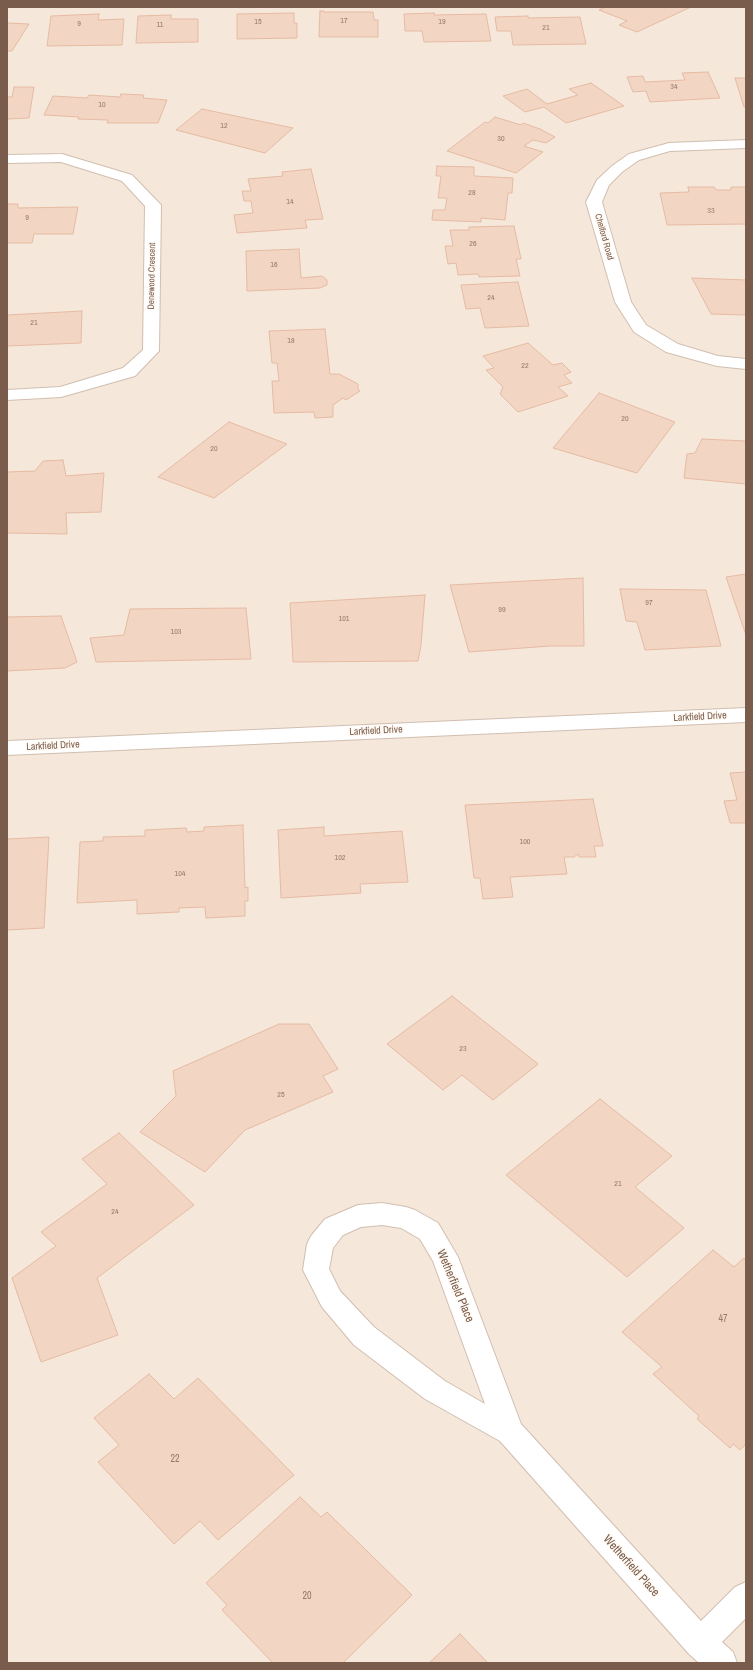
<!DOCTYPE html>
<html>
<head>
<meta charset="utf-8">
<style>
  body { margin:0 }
  #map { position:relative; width:753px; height:1670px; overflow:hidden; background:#fdf6ec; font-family:"Archivo Narrow",sans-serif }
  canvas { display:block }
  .frame { position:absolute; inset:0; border:8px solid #7a5c4d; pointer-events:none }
</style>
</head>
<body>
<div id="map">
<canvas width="753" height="1670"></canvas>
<div class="frame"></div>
</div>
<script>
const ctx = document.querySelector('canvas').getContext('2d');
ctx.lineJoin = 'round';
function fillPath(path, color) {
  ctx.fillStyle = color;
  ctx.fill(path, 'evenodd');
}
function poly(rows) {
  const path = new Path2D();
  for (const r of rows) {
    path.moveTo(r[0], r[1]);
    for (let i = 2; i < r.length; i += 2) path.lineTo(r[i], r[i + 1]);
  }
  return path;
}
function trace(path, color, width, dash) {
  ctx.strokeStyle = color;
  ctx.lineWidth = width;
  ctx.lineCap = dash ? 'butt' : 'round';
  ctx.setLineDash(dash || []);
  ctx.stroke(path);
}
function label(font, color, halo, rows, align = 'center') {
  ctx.font = font + ' "Archivo Narrow",sans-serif';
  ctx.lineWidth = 3;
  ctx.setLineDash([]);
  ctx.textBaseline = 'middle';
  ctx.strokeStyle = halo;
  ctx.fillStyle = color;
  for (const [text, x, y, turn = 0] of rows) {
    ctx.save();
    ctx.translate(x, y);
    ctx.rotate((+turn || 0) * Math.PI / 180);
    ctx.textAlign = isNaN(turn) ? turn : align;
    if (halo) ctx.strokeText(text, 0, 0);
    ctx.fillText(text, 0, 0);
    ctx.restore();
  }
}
fillPath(poly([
  [7,7,746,7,746,1663,7,1663]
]), '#f5e8da');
const building = poly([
  [605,7,691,7,637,32,619,25,627,21,599,10,605,7],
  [320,11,324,11,324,12,373,12,374,20,378,20,378,37,319,37,320,11],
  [294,13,294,23,297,23,297,38,237,39,237,14,294,13],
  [434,13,434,15,486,14,491,41,424,42,422,31,405,31,404,14,434,13],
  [99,14,98,20,124,19,122,45,47,46,51,16,99,14],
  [171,15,171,19,198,19,198,42,136,43,138,16,171,15],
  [528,16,528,18,580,17,586,44,513,45,511,31,497,31,495,17,528,16],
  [7,23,29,24,12,51,7,51,7,23],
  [708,72,720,98,650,102,646,91,633,92,627,77,643,76,645,82,685,80,682,73,708,72],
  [735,78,746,78,746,107,744,107,735,78],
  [591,83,624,106,566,123,544,107,525,112,503,96,527,89,547,104,578,95,569,89,591,83],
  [14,87,34,87,29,118,7,119,7,97,12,97,14,87],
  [121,94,144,95,143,98,167,100,158,123,107,123,108,120,78,119,79,117,44,115,53,96,87,98,89,95,120,97,121,94],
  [202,109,293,128,265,153,176,130,202,109],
  [495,117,521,125,523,123,540,129,555,137,546,143,533,140,524,146,543,152,516,173,447,151,485,122,488,123,495,117],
  [437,166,474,167,474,176,513,178,512,193,508,193,505,220,481,218,481,222,432,220,433,210,445,210,447,198,438,198,441,176,436,176,437,166],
  [311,169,323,219,305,220,307,228,237,233,234,215,253,213,251,201,244,201,242,191,251,191,248,179,283,176,282,172,311,169],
  [688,187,714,187,716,190,731,190,731,187,746,187,746,224,667,225,660,193,689,192,688,187],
  [7,204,18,204,18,208,78,207,73,234,34,234,32,243,7,243,7,204],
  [514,226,521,259,516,259,520,276,479,277,478,274,458,275,456,263,448,264,445,246,453,246,450,230,469,230,469,227,514,226],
  [299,249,301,278,322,276,327,280,327,285,320,288,247,291,246,251,299,249],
  [692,278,746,280,746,315,711,314,692,278],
  [518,282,529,326,485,328,480,308,466,309,461,285,518,282],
  [82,311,81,343,7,346,7,315,82,311],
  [325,329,330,374,339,374,358,384,358,389,360,391,346,400,343,398,333,405,333,417,315,418,314,412,274,413,272,381,279,381,277,363,272,363,269,331,325,329],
  [528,343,553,365,562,363,571,372,564,375,572,383,558,387,568,396,518,412,500,394,503,387,486,370,494,368,483,356,528,343],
  [599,393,675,422,637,473,553,448,599,393],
  [229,422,287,444,214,498,158,477,229,422],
  [702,439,746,441,746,484,684,478,687,454,695,453,702,439],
  [63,460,66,476,104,473,101,512,66,513,67,534,7,533,7,472,35,471,43,461,63,460],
  [746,574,746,635,726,577,746,574],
  [583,578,584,646,550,646,469,652,450,585,583,578],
  [620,589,706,590,721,646,645,650,637,622,626,621,620,589],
  [425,595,421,645,418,661,293,662,290,603,425,595],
  [246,608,251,659,96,662,90,638,124,635,130,609,246,608],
  [61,616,77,662,65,668,7,671,7,617,61,616],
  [746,772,746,823,730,823,724,801,737,800,730,773,746,772],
  [593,799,603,846,594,846,596,857,579,857,578,854,574,857,564,857,567,874,510,877,513,897,483,899,480,878,474,878,465,805,593,799],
  [243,825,245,888,248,887,248,901,245,901,245,916,206,918,205,907,179,908,179,912,137,914,137,900,77,903,80,842,103,841,103,837,145,836,145,830,186,828,187,832,204,831,204,827,243,825],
  [324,827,324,836,402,831,408,882,360,884,361,893,281,898,278,830,324,827],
  [7,836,8,839,49,837,44,928,7,930,7,836],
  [452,996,538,1064,493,1100,462,1075,443,1090,387,1044,452,996],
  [279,1024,309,1024,338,1069,323,1076,333,1092,245,1130,205,1172,140,1132,176,1096,173,1071,279,1024],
  [600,1099,672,1156,635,1187,684,1228,627,1277,506,1175,600,1099],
  [119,1133,194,1205,97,1278,118,1335,41,1362,12,1278,56,1246,41,1232,107,1184,82,1159,119,1133],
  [713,1250,734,1267,744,1258,746,1260,746,1444,740,1450,733,1444,730,1448,697,1419,699,1416,653,1374,662,1367,622,1332,713,1250],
  [149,1374,174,1399,198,1378,294,1475,218,1540,200,1521,174,1544,98,1462,119,1445,94,1418,149,1374],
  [300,1497,321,1517,327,1512,412,1595,343,1663,273,1663,222,1610,227,1605,206,1583,300,1497],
  [460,1634,488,1663,429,1663,460,1634]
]);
fillPath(building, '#f3d5c3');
trace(building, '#e6bba3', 1);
const minor = poly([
  [746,140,746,148,670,151,639,160,622,172,609,185,602,202,631,302,646,325,678,344,718,356,746,359,746,369,717,366,666,352,634,332,615,302,586,202,597,180,612,166,629,154,669,143,746,140],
  [62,154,132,175,161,205,159,351,135,376,61,397,7,400,7,390,60,387,123,368,143,350,145,206,122,181,61,162,7,163,7,155,62,154],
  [746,708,746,722,7,755,7,741,746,708],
  [382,1203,406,1207,415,1210,438,1223,458,1257,521,1424,701,1621,735,1587,746,1582,746,1618,722,1642,733,1652,737,1663,699,1663,689,1654,500,1441,425,1399,354,1345,322,1307,303,1270,307,1244,311,1236,325,1219,358,1205,382,1203],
  [382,1225,401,1228,420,1239,433,1261,485,1404,445,1381,374,1327,340,1291,329,1269,333,1248,343,1235,361,1227,382,1225]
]);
trace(minor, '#d1beb0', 2);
fillPath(minor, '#fff');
label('8px', '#987a6a', null, [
  ["17",344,21],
  ["15",258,22],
  ["19",442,22],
  ["9",79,24],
  ["11",160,25],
  ["21",546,28],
  ["34",674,87],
  ["10",102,105],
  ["12",224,126],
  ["30",501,139],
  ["28",472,193],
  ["14",290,202],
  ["33",711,211],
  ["9",27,218],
  ["26",473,244],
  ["16",274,265],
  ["24",491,298],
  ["21",34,323],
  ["18",291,341],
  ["22",525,366],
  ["20",625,419],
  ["20",214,449],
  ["97",649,603],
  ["99",502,610],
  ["101",344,619],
  ["103",176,632],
  ["100",525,842],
  ["102",340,858],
  ["104",180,874],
  ["23",463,1049],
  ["25",281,1095],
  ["21",618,1184],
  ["24",115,1212]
]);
label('9px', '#7a5c4d', '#fffaf3', [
  ["Chelford Road",604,237,74],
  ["Denewood Crescent",152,276,-89]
]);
label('10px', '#7a5c4d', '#fffaf3', [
  ["Larkfield Drive",700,717,-3],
  ["Larkfield Drive",376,731,-3],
  ["Larkfield Drive",53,746,-3]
]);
label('10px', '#987a6a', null, [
  ["47",723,1319],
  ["22",175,1459],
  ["20",307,1596]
]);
label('12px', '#7a5c4d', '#fffaf3', [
  ["Wetherfield Place",455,1286,67],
  ["Wetherfield Place",631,1566,48]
]);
</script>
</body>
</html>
